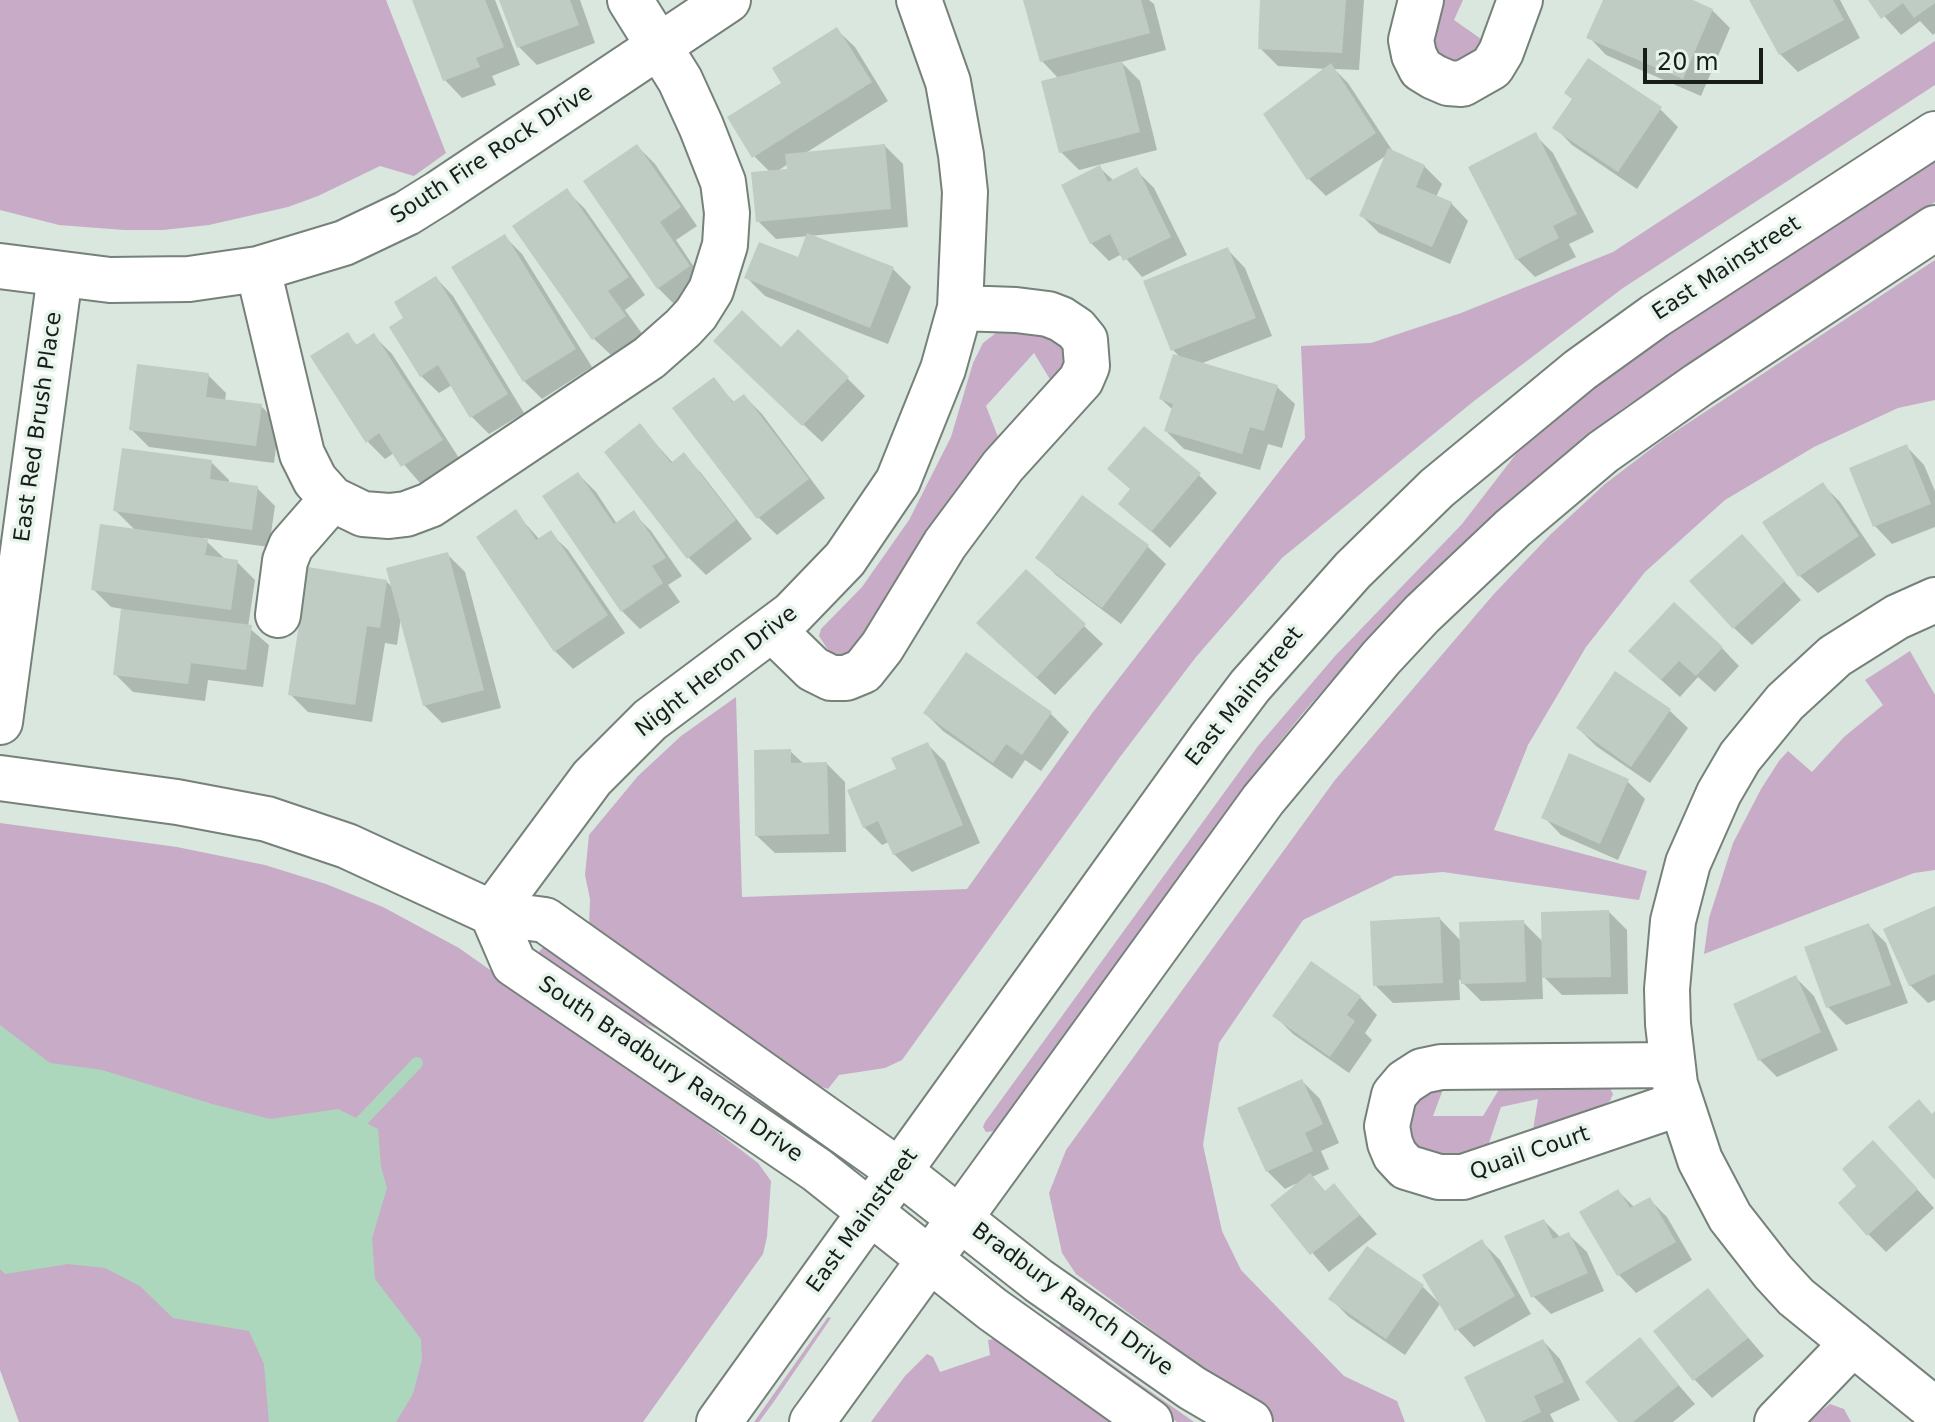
<!DOCTYPE html>
<html>
<head>
<meta charset="utf-8">
<style>
  body { margin:0 }
  #map { position:relative; width:1935px; height:1422px; overflow:hidden; background:#d9e7de; font-family:"DejaVu Sans",sans-serif }
  canvas { display:block }
  .scale { position:absolute; left:1643px; top:48px; width:120px; height:36px; box-sizing:border-box; border:4px solid #181d1a; border-top:0; padding-left:10px; font-size:24px; line-height:28px; white-space:nowrap; color:#181d1a; -webkit-text-stroke:6px #e6f4eb; paint-order:stroke }
</style>
</head>
<body>
<div id="map">
<canvas width="1935" height="1422"></canvas>
<div class="scale">20 m</div>
</div>
<script>
const ctx = document.querySelector('canvas').getContext('2d');
ctx.lineJoin = 'round';
function fillPath(path, color) {
  ctx.fillStyle = color;
  ctx.fill(path, 'evenodd');
}
function poly(rows) {
  const path = new Path2D();
  for (const r of rows) {
    path.moveTo(r[0], r[1]);
    for (let i = 2; i < r.length; i += 2) path.lineTo(r[i], r[i + 1]);
  }
  return path;
}
function trace(path, color, width, dash) {
  ctx.strokeStyle = color;
  ctx.lineWidth = width;
  ctx.lineCap = dash ? 'butt' : 'round';
  ctx.setLineDash(dash || []);
  ctx.stroke(path);
}
function label(font, color, halo, rows, align = 'center') {
  ctx.font = font + ' "DejaVu Sans",sans-serif';
  ctx.lineWidth = 7;
  ctx.setLineDash([]);
  ctx.textBaseline = 'middle';
  ctx.strokeStyle = halo;
  ctx.fillStyle = color;
  for (const [text, x, y, turn = 0] of rows) {
    ctx.save();
    ctx.translate(x, y);
    ctx.rotate((+turn || 0) * Math.PI / 180);
    ctx.textAlign = isNaN(turn) ? turn : align;
    if (halo) ctx.strokeText(text, 0, 0);
    ctx.fillText(text, 0, 0);
    ctx.restore();
  }
}
fillPath(poly([
  [0,0,386,0,446,153,414,176,380,166,318,196,288,207,209,225,163,230,124,230,59,225,0,210],
  [1439,0,1463,0,1454,20,1484,41,1480,50,1452,65,1437,59,1429,27],
  [1935,41,1935,85,1623,288,1474,401,1282,558,1196,657,1120,757,902,1060,885,1068,839,1075,828,1089,810,1083,589,927,590,899,585,875,589,835,638,776,681,736,736,697,742,897,967,889,1093,712,1305,438,1301,346,1371,343,1461,313,1613,252],
  [1935,161,1935,202,1622,409,1512,498,1403,600,1303,713,1235,798,996,1131,986,1132,983,1127,985,1122,1258,746,1335,656,1462,524,1516,454,1601,382,1726,295],
  [1935,260,1935,400,1898,408,1814,447,1725,500,1645,572,1586,647,1528,745,1494,830,1647,871,1639,900,1443,872,1395,876,1303,920,1219,1043,1203,1145,1222,1231,1241,1270,1344,1376,1397,1401,1405,1422,1276,1422,1076,1274,1062,1253,1049,1193,1066,1150,1335,780,1493,595,1551,534,1605,484,1664,439],
  [1011,328,1057,338,1069,350,1067,371,1054,386,1034,353,986,406,1000,442,915,550,862,643,845,657,832,656,819,636,821,629,862,587,909,520,951,437,973,363,983,343,996,333],
  [1910,651,1935,695,1935,870,1914,873,1704,954,1709,918,1733,843,1761,789,1779,761,1788,751,1812,772,1844,737,1883,705,1865,680],
  [0,823,177,847,265,865,326,884,383,907,459,948,686,1108,758,1163,771,1181,767,1237,763,1254,643,1422,19,1422,0,1370],
  [546,944,793,1123,788,1123,657,1029,604,1006,538,962,538,953],
  [1445,1084,1433,1116,1483,1116,1501,1086,1608,1084,1613,1094,1610,1101,1590,1112,1533,1130,1538,1099,1501,1107,1488,1146,1454,1159,1418,1149,1407,1134,1409,1119,1416,1100,1429,1087],
  [828,1317,831,1318,775,1400,759,1422,754,1422],
  [1061,1325,1110,1363,1194,1422,1177,1422,1054,1334],
  [1000,1338,1129,1422,871,1422,905,1376,927,1354,933,1357,940,1372,990,1355,988,1340],
  [1830,1404,1844,1409,1851,1422,1807,1422]
]), '#c8acc7');
fillPath(poly([
  [0,1025,50,1063,102,1070,212,1104,270,1119,338,1109,378,1129,381,1167,387,1188,372,1238,375,1279,421,1339,422,1359,413,1394,396,1422,269,1422,264,1364,249,1331,173,1318,140,1286,105,1268,68,1264,5,1274,0,1269]
]), '#add7bd');
fillPath(poly([
  [414,0,495,0,520,65,492,76,496,85,462,98,445,80],
  [502,0,580,0,595,43,537,65,519,47],
  [1025,0,1149,0,1154,4,1166,50,1121,62,1140,81,1157,150,1079,170,1061,152,1059,79,1042,61],
  [1262,0,1364,0,1359,70,1334,69,1348,83,1394,153,1424,166,1442,184,1436,197,1451,203,1468,221,1450,264,1379,233,1361,215,1387,155,1326,196,1308,178,1326,69,1278,66,1260,48],
  [1605,0,1688,0,1712,10,1730,28,1701,96,1606,55,1589,37],
  [1751,0,1840,0,1860,38,1798,72,1780,54],
  [1870,0,1935,0,1935,33,1933,35,1920,21,1901,35],
  [837,30,855,47,888,101,804,154,885,146,903,164,908,227,776,239,758,221,770,172,754,156,783,84],
  [788,164,789,170,776,172],
  [1573,99,1660,109,1678,127,1637,189,1572,145,1555,127],
  [1535,135,1553,153,1594,232,1569,244,1576,257,1535,277,1517,259],
  [637,146,655,164,697,226,676,240,706,285,676,306,658,288,586,182],
  [1100,168,1114,181,1136,170,1154,188,1187,255,1142,277,1122,254,1109,261,1091,243],
  [567,191,585,209,645,295,625,310,643,335,612,356,594,339],
  [504,236,522,254,592,367,542,399,524,381],
  [1228,250,1245,268,1272,336,1200,364,1277,387,1295,404,1282,448,1268,444,1260,470,1184,449,1166,431,1173,410,1161,399,1182,359,1173,350],
  [799,260,893,269,911,287,888,344,765,296,747,278],
  [436,278,453,296,524,413,489,434,471,416,452,385,439,393,421,376],
  [347,335,358,346,374,336,392,354,459,458,420,483,394,453,385,459,367,441],
  [781,350,848,379,865,396,822,442,733,359],
  [208,375,226,393,225,401,261,406,279,424,274,463,149,447,131,429],
  [713,380,735,403,744,396,762,414,825,498,777,535,759,518],
  [640,426,673,463,683,455,701,473,752,539,706,575,688,557],
  [1907,447,1924,465,1935,491,1935,527,1892,544,1875,526],
  [211,462,229,480,229,484,257,488,275,506,269,547,203,538,225,559,237,562,255,580,248,627,269,645,263,687,208,680,205,701,133,692,115,674,123,609,111,607,93,589,136,531,115,510],
  [1110,469,1199,475,1217,493,1170,548,1121,504,1132,490],
  [578,474,596,492,617,524,633,513,651,531,682,576,668,585,680,602,640,629,622,611],
  [1822,484,1840,502,1876,555,1818,593,1800,576],
  [1083,498,1148,547,1166,564,1121,624,1056,575,1038,557],
  [515,512,540,540,550,533,568,550,625,633,573,669,555,651],
  [447,554,465,572,501,708,442,723,424,705,401,617,397,645,385,643,372,722,308,712,290,694,386,581,394,589],
  [1760,554,1801,600,1752,645,1734,628],
  [1026,571,1103,644,1055,695,996,640],
  [1722,648,1739,666,1715,692,1698,677,1680,697,1649,669],
  [966,655,1051,714,1069,732,1041,771,1025,760,1012,779,943,731,925,713],
  [1670,711,1688,728,1650,783,1596,746,1578,728],
  [928,745,945,762,980,843,912,872,894,854,889,842,882,845,864,827,899,770],
  [790,751,804,764,827,764,845,782,846,852,775,853,757,836],
  [1627,781,1645,799,1618,860,1561,835,1544,817],
  [1935,908,1935,1000,1928,1003,1910,985],
  [1609,912,1627,930,1628,994,1562,995,1542,975,1543,999,1481,1001,1459,979,1460,1000,1393,1003,1375,985,1440,919,1461,941,1523,922,1544,943],
  [1868,925,1886,943,1908,1003,1846,1025,1828,1007],
  [1796,978,1814,996,1838,1050,1777,1077,1759,1059],
  [1360,997,1377,1015,1365,1033,1372,1040,1349,1073,1293,1034,1275,1016],
  [1302,1081,1320,1099,1339,1143,1321,1151,1329,1169,1312,1177,1326,1192,1334,1186,1377,1234,1329,1272,1272,1206,1297,1183,1285,1189,1267,1171],
  [1891,1160,1934,1208,1886,1252,1868,1234],
  [1618,1191,1635,1208,1649,1199,1667,1217,1692,1260,1636,1293,1619,1275,1582,1213],
  [1544,1221,1561,1238,1569,1235,1587,1252,1604,1291,1551,1314,1533,1296],
  [1482,1242,1500,1260,1531,1314,1474,1347,1457,1329],
  [1423,1287,1440,1304,1405,1355,1349,1317,1331,1299],
  [1708,1291,1764,1356,1712,1398,1695,1380,1656,1332],
  [1640,1340,1695,1404,1673,1422,1621,1422],
  [1543,1341,1560,1359,1580,1400,1550,1414,1554,1422,1488,1422]
]), '#0003');
trace(poly([
  [353,1130,417,1063]
]), '#add7bd', 12);
fillPath(poly([
  [412,0,485,0,504,47,476,58,480,67,443,81],
  [499,0,570,0,579,25,517,48],
  [1023,0,1141,0,1150,33,1040,62],
  [1260,0,1346,0,1342,53,1258,49],
  [1603,0,1693,0,1713,9,1683,79,1586,38],
  [1749,0,1833,0,1844,20,1779,55],
  [1868,0,1935,0,1935,3,1914,18,1903,3,1881,19],
  [837,27,872,82,752,158,727,117,781,83,772,68],
  [1588,58,1662,107,1618,172,1552,128,1572,99,1564,93],
  [1122,61,1140,132,1059,153,1041,81],
  [1331,63,1376,133,1307,180,1263,114],
  [1536,132,1577,214,1553,226,1559,238,1516,260,1468,167],
  [637,144,681,207,660,222,690,266,657,289,583,181],
  [885,144,891,209,756,222,751,172,787,169,785,154],
  [1388,148,1425,165,1416,187,1452,202,1432,247,1359,216],
  [1100,165,1108,182,1137,167,1171,237,1123,261,1110,234,1090,244,1061,185],
  [567,188,629,277,608,291,626,316,592,340,512,226],
  [807,233,894,267,870,328,744,278,759,242,798,257],
  [505,234,576,349,523,382,451,267],
  [1228,247,1256,318,1171,351,1143,281],
  [436,276,508,394,470,418,438,365,420,377,389,327,403,318,394,302],
  [742,310,781,347,798,329,849,377,802,426,713,341],
  [348,332,356,345,374,333,443,440,401,467,379,433,366,443,310,356],
  [1173,354,1278,385,1264,431,1250,427,1242,454,1164,431,1173,404,1159,399],
  [137,364,209,373,206,397,262,404,256,446,129,430],
  [714,377,733,402,744,394,809,479,757,519,672,408],
  [640,423,671,463,684,452,736,520,687,559,604,452],
  [1144,426,1201,473,1151,532,1118,504,1130,489,1107,469],
  [1907,444,1931,504,1873,527,1849,468],
  [122,448,212,460,210,479,258,486,252,530,113,511],
  [578,472,614,524,634,510,666,558,652,566,663,583,621,612,542,496],
  [1823,482,1859,536,1798,577,1762,522],
  [1082,495,1149,545,1102,608,1035,558],
  [516,509,536,540,551,530,608,615,554,652,476,537],
  [100,524,208,539,205,555,238,560,231,610,91,590],
  [1742,534,1785,581,1733,629,1689,581],
  [448,552,484,690,423,706,386,568],
  [308,567,387,580,380,628,367,626,355,705,288,695],
  [1026,569,1086,624,1036,678,976,623],
  [1674,602,1723,647,1696,676,1679,661,1661,680,1628,651],
  [121,609,252,625,246,670,191,663,188,684,113,675],
  [966,652,1052,712,1022,755,1006,744,993,763,923,713],
  [1615,671,1671,709,1631,767,1576,728],
  [928,742,963,825,893,855,878,821,863,828,847,790,896,769,891,758],
  [791,749,791,763,827,762,829,834,755,836,754,750],
  [1569,753,1629,779,1600,844,1541,818],
  [1935,906,1935,974,1909,986,1883,929],
  [1609,910,1611,977,1542,978,1541,912],
  [1440,917,1443,983,1373,986,1370,921],
  [1524,920,1526,982,1461,984,1459,922],
  [1869,923,1891,985,1826,1008,1804,947],
  [1311,961,1361,996,1347,1015,1355,1021,1330,1057,1272,1016],
  [1796,975,1821,1032,1758,1061,1733,1004],
  [1302,1079,1323,1124,1305,1133,1313,1151,1266,1172,1237,1108],
  [1919,1099,1932,1114,1935,1111,1935,1180,1888,1127],
  [1873,1140,1918,1189,1867,1236,1838,1203,1856,1186,1842,1169],
  [1310,1173,1325,1191,1334,1183,1360,1215,1310,1255,1270,1205],
  [1618,1189,1630,1208,1650,1197,1676,1242,1617,1276,1579,1212],
  [1544,1219,1553,1239,1569,1232,1588,1273,1531,1298,1504,1236],
  [1482,1239,1515,1296,1455,1331,1422,1275],
  [1367,1246,1424,1285,1386,1339,1328,1299],
  [1708,1288,1748,1338,1693,1381,1653,1331],
  [1640,1337,1679,1385,1633,1422,1618,1422,1585,1382],
  [1543,1339,1564,1382,1534,1396,1541,1412,1521,1422,1486,1422,1464,1377]
]), '#bfccc4');
const minor = poly([
  [1421,0,1411,40,1414,55,1421,69,1434,77,1448,83,1462,84,1492,67,1501,52,1520,0],
  [0,266,110,280,189,279,258,269,344,243,407,213,439,193,728,0],
  [258,269,302,454,315,480,332,499,363,514,389,516,406,514,430,505,649,358,683,328,696,314,711,290,725,245,727,213,723,182,701,126,680,80,630,0],
  [1935,600,1897,617,1835,656,1785,702,1740,757,1719,793,1688,863,1673,921,1667,989,1668,1024,1675,1084,1700,1160,1730,1217,1773,1272,1796,1297,1935,1410],
  [278,615,285,561,291,546,332,499],
  [773,630,813,669,831,678,846,678,863,671,882,647,945,544,1003,466,1081,380,1087,366,1085,340,1076,329,1061,319,1048,314,1016,310,960,308],
  [0,722,60,275],
  [0,778,177,802,267,819,347,846,492,913,545,920,899,1171,1039,1281,1192,1388,1250,1422],
  [492,913,592,778,650,720,792,614,845,559,898,481,943,369,960,308,962,261,965,192,961,155,948,82,919,0],
  [492,913,514,964,817,1170,992,1309,1150,1422],
  [1672,1065,1441,1067,1422,1071,1405,1082,1394,1095,1387,1126,1390,1143,1395,1155,1406,1167,1439,1177,1463,1177,1681,1103],
  [1777,1422,1853,1343]
]);
const major = poly([
  [719,1422,1210,739,1250,686,1353,570,1437,488,1580,370,1655,316,1935,134],
  [812,1422,1263,800,1381,658,1422,614,1513,528,1603,452,1698,385,1935,228]
]);
trace(minor, '#758179', 48);
trace(major, '#758179', 48);
trace(minor, '#fff', 44);
trace(major, '#fff', 44);
label('22px', '#181d1a', '#e6f4eb', [
  ["South Fire Rock Drive",492,155,-33],
  ["East Mainstreet",1727,269,-33],
  ["East Red Brush Place",39,427,-82],
  ["Night Heron Drive",717,672,-38],
  ["East Mainstreet",1245,697,-51],
  ["South Bradbury Ranch Drive",670,1070,34],
  ["Quail Court",1530,1154,-19],
  ["East Mainstreet",863,1221,-54],
  ["Bradbury Ranch Drive",1072,1300,36]
]);
</script>
</body>
</html>
